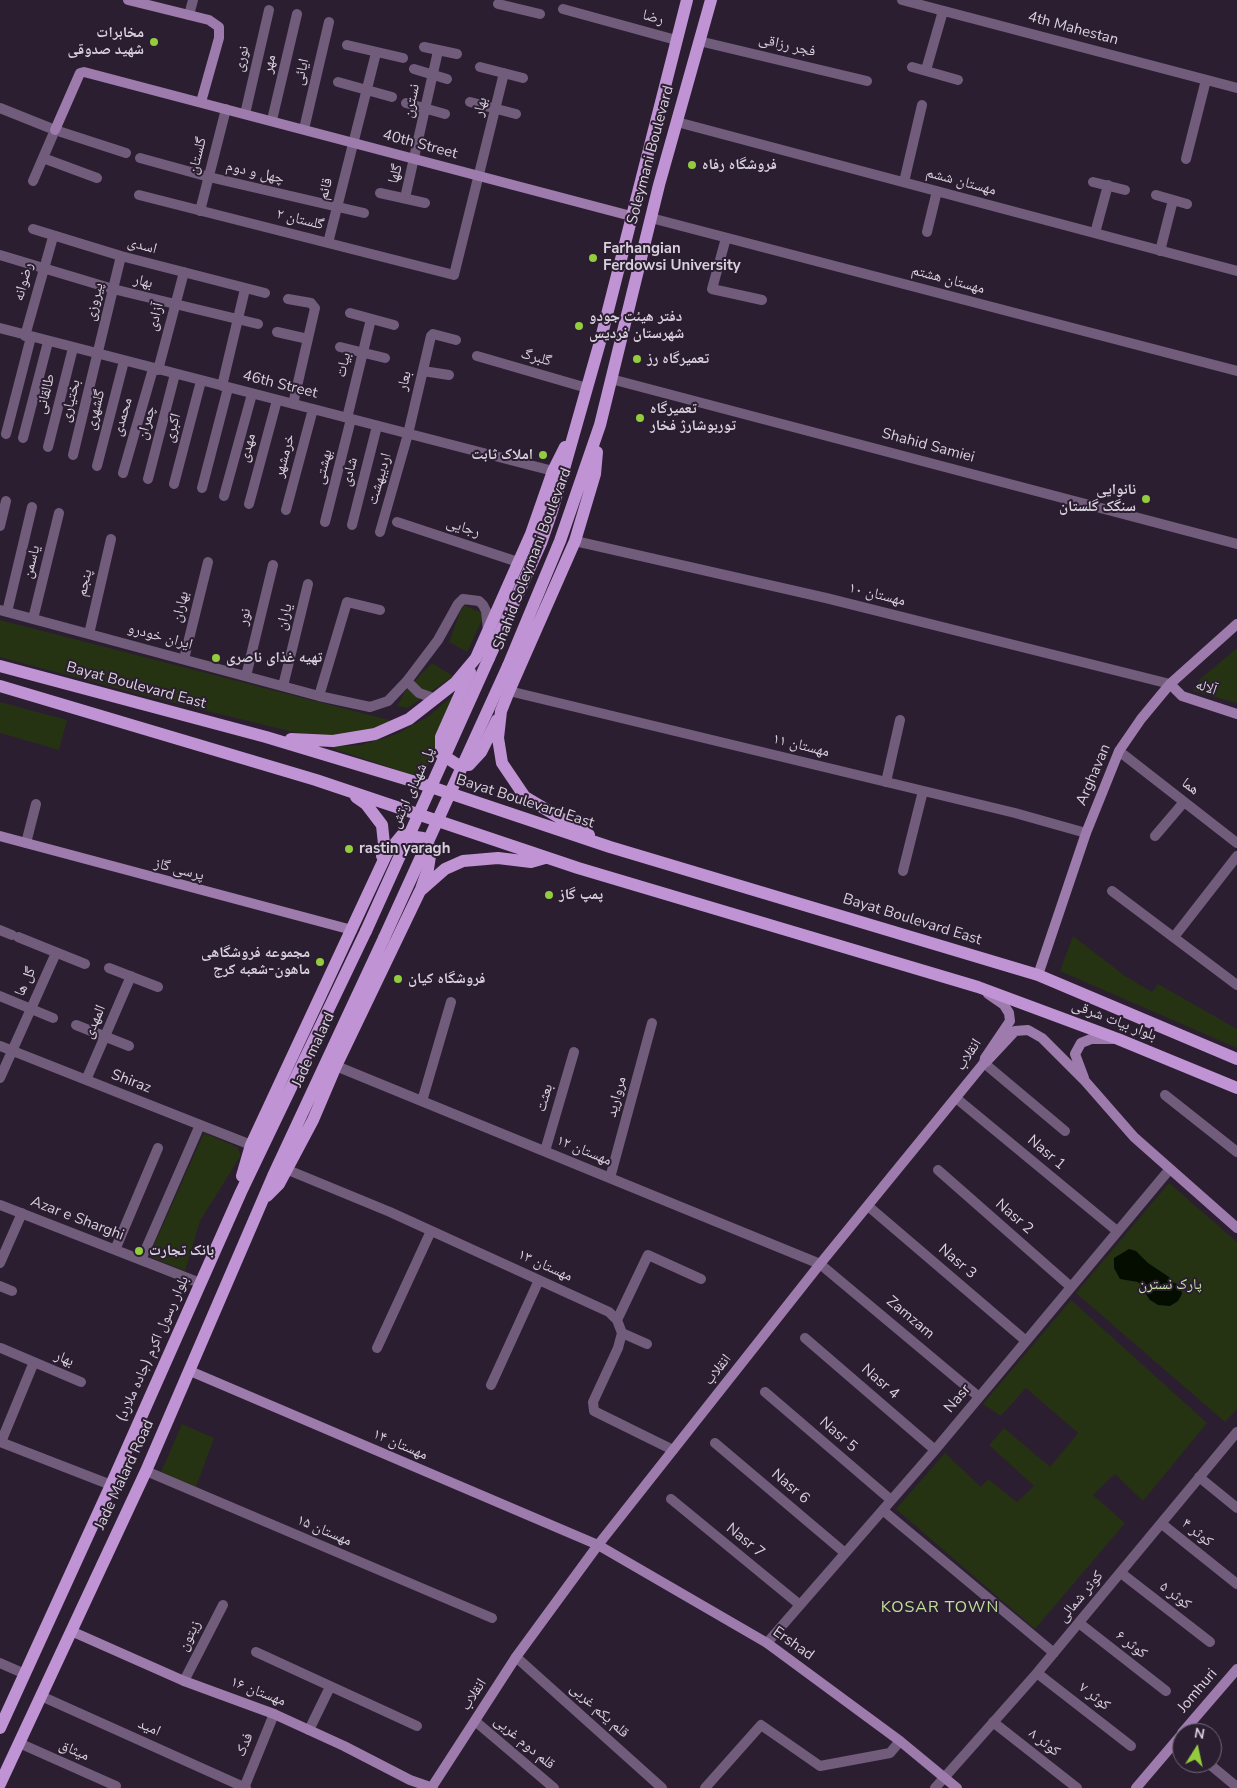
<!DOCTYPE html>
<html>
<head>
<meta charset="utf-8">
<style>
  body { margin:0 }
  #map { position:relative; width:1237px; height:1788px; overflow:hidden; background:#2b1e31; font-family:"Nunito Sans",sans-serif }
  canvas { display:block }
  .north { position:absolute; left:1172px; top:1723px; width:50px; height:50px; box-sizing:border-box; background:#2b1e31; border:1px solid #716576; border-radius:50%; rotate:10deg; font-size:14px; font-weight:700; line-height:20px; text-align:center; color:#d9d0dd }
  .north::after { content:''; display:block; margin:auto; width:18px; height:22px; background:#93cc3d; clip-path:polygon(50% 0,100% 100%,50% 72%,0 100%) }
</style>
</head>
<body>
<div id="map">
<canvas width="1237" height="1788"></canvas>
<div class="north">N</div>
</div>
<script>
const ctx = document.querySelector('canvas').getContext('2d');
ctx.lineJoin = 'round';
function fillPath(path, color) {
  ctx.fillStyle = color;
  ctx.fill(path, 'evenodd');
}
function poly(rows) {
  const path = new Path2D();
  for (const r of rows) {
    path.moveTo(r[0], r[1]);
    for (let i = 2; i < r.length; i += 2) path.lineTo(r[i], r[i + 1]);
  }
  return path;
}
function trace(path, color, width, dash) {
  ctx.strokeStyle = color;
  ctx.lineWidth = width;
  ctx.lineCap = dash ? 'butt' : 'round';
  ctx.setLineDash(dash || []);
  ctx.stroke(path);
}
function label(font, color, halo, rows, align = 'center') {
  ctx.font = font + ' "Nunito Sans","Noto Naskh Arabic",sans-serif';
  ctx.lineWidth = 4;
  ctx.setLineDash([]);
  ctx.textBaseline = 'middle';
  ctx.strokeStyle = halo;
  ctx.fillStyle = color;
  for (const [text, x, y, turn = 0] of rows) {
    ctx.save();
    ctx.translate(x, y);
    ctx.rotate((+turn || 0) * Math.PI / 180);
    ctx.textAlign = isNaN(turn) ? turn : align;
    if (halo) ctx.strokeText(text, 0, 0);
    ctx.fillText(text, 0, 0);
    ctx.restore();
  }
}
fillPath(poly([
  [463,605,485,614,467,652,449,642],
  [0,620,389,720,391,723,380,727,335,736,312,735,293,732,134,693,0,657],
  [1237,648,1237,703,1193,691,1200,679],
  [432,663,453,676,408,708,397,706,406,690],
  [457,692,437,748,422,778,328,747,360,745,397,734,429,716],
  [0,702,67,720,59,750,0,733],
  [1073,936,1125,976,1152,992,1158,984,1237,1029,1237,1048,1060,971],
  [204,1133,237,1147,241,1155,200,1221,185,1271,149,1256],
  [1169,1183,1237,1242,1237,1409,1225,1422,1076,1293],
  [1071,1300,1207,1423,1143,1501,1115,1474,1093,1495,1125,1523,1035,1629,896,1509,945,1453,981,1487,988,1479,1017,1502,1034,1486,989,1445,1004,1428,1050,1467,1078,1433,1026,1388,1001,1416,983,1404],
  [182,1424,214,1438,196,1487,161,1472]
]), '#253313');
fillPath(poly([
  [1129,1249,1136,1251,1148,1263,1169,1277,1172,1282,1180,1285,1182,1294,1178,1301,1170,1306,1158,1305,1150,1300,1138,1282,1120,1279,1114,1268,1114,1258]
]), '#040d00');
trace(poly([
  [902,0,1237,88],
  [498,4,540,14],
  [563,9,676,40],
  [189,15,193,0],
  [699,41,867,81],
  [347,45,403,58],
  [424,47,457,54],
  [480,67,523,78],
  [912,67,958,80],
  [414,69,447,79],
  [926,70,943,11],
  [338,82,392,97],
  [470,102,516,114],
  [406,103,445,114],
  [0,108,55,130,126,153],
  [245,114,269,10],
  [272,120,297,14],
  [677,122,1237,271],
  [304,129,329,22],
  [43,158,97,178],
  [140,158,209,177,364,213],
  [1186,159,1206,80],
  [33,181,55,130],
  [904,182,922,105],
  [1093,182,1125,190],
  [380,193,425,203],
  [139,195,454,275,504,73],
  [1156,195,1187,204],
  [405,198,438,51],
  [200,211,226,109],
  [651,218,1237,371],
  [33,229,121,256,265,293],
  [927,232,937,191],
  [1095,233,1108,185],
  [726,238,712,289,762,300],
  [328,243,376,53],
  [1160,251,1173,200],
  [0,255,113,289,258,324],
  [288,299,311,303,315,308,293,404],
  [350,313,394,325],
  [0,328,553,471],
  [277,332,308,339],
  [25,336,53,237],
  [340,347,385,358],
  [477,356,587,388],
  [158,370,184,272],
  [423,371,449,375],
  [611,379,1237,544],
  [222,386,245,289],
  [347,418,371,319],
  [6,434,31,337],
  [23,438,48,342],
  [48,447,73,348],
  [73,455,121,256],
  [97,466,124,361],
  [123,473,153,369],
  [148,479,175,374],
  [174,484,201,381],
  [202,488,228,388],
  [224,496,252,394],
  [249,504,277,400],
  [286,510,313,409],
  [325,522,351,419],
  [397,522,518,562],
  [352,525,377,426],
  [0,526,6,501],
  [380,532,408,434,431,336,433,334,456,340],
  [575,541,826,598,1170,684],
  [0,610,319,696,370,707,388,701,407,681,438,640,458,604,463,599,479,601,483,605,486,611,488,630],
  [7,612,32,507],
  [33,619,59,513],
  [89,634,111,539],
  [184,659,208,562],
  [246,676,273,565],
  [407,681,419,693,436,699],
  [283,686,308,584],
  [509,691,1015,813,1086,833],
  [319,696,347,602,380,610],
  [1124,755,1237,843],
  [886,782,900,720],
  [1155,836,1184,802],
  [26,843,36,804],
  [903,871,923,791],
  [1112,891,1237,985],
  [0,930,12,935],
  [18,937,85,964],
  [1174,937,1237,856],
  [109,968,158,987],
  [0,996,53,1018],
  [76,1025,129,1046],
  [0,1046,251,1145],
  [984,1063,1065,1131],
  [336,1066,820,1264,979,1397],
  [0,1078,56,953],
  [86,1080,131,976],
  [1165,1095,1237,1152],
  [956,1098,1117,1231],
  [422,1101,451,1002],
  [545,1151,574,1052],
  [288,1170,390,1212,609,1312,617,1320,622,1333,618,1348,593,1402,594,1411,673,1450],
  [938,1170,1071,1287],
  [610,1178,652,1023],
  [0,1205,200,1283],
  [868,1206,1026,1341],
  [115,1250,158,1148],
  [141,1260,200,1125],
  [0,1263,22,1213],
  [0,1286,12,1291],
  [617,1320,648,1255,701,1279],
  [622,1333,647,1344],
  [805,1338,935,1450],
  [1,1348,81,1382],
  [377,1348,431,1231],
  [491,1385,539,1280],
  [765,1392,891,1500],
  [0,1442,111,1485],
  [1,1442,34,1362],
  [715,1443,845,1553],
  [146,1471,492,1618],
  [1199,1477,1237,1508],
  [671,1499,800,1605],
  [885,1512,1054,1653],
  [1162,1524,1237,1584],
  [1121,1573,1210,1642],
  [1079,1623,1166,1691],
  [767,1643,935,1450,1169,1170],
  [256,1652,417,1726],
  [516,1657,662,1788],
  [0,1663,25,1674],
  [1037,1673,1131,1746],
  [184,1681,223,1605],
  [41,1696,246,1788],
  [475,1721,554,1788],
  [993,1722,1077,1788],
  [309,1730,330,1687],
  [19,1743,116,1786],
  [1208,1763,1237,1787],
  [244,1788,274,1714],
  [705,1788,761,1725,820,1766,890,1753,900,1741],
  [935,1788,1037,1673,1237,1432]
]), '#715c7b', 10);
trace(poly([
  [128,0,209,20,219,27,219,38,201,102],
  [55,130,80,73,84,72,631,216],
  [1170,684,1182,696,1237,714],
  [0,836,352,930],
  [1038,975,1086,833,1119,751,1141,719,1170,684,1237,624],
  [986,1062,1015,1031,1028,1030,1042,1038,1085,1081,1134,1137,1237,1228],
  [1084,1078,1075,1054,1081,1043,1091,1039,1113,1039],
  [190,1371,598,1545,767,1643,900,1741,957,1788],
  [71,1631,184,1681,274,1714,344,1746,410,1780,433,1788],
  [1182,1733,1237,1669],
  [432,1787,516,1657,598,1545,820,1264,984,1063,985,1058,1010,1021,1009,1013,1004,1005,988,994],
  [1136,1788,1182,1734]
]), '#9e7bad', 10);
trace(poly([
  [489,658,541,543,552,511,600,342,687,0],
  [0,666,266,737,422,784,610,847,1038,975,1237,1059],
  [508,666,560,541,600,425,659,185,711,0],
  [470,672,441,737,441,754,458,765,469,765,481,752,497,720],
  [0,686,316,780,578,868,978,987,1118,1039,1237,1088],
  [291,739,333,741,375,734,409,719,455,683,476,658,531,534,553,471,565,447],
  [356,797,366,804,382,825,384,844,382,856],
  [589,835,525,797,502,763,498,738,501,711,509,691,575,541,595,474,597,452],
  [242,1176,251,1145,387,853,402,835,423,838,431,849,428,869,421,889],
  [267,1196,279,1184,313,1120,336,1066,420,891,445,869,463,861,498,858,531,862,545,858],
  [0,1728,111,1485,241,1192,366,931],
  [0,1784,146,1471,273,1176,384,938]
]), '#c093d4', 12);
trace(poly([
  [366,931,489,658],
  [384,938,508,666]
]), '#c093d4', 12);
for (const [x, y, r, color] of [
  [154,42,5,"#93cc3d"],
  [692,165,5,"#93cc3d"],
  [593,258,5,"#93cc3d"],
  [579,326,5,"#93cc3d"],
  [637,359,5,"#93cc3d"],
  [640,418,5,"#93cc3d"],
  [543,455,5,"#93cc3d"],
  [1146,499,5,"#93cc3d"],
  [216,658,5,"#93cc3d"],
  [349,849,5,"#93cc3d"],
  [549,895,5,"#93cc3d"],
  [320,962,5,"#93cc3d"],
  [398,979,5,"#93cc3d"],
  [139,1251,5,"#93cc3d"]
]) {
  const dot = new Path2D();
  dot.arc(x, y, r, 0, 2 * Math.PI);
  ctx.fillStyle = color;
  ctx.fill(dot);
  trace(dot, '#2b1e31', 2);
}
label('15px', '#d9d0dd', '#2b1e31', [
  ["رضا",653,18,15],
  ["4th Mahestan",1073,29,15],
  ["فجر رزاقی",787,46,13],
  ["نوری",242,59,-77],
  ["مهر",270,64,-77],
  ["ایائی",302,72,-77],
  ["نسترن",412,101,-78],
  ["بهار",481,107,-76],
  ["40th Street",420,145,15],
  ["Soleymani Boulevard",651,155,-75],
  ["گلستان",198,156,-76],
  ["چهل و دوم",255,173,13],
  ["گلها",396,174,-75],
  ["مهستان ششم",961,182,15],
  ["قائم",326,189,-76],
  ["گلستان ۲",300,220,14],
  ["اسدی",142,246,15],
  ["مهستان هشتم",948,280,15],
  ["رضوانه",24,282,-75],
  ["بهار",143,282,14],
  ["پیروزی",95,302,-77],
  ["آزادی",156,317,-76],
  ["گلبرگ",536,358,16],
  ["بیات",344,365,-77],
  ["بعار",405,381,-76],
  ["46th Street",280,385,14],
  ["طالقانی",46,394,-76],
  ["بختیاری",71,401,-76],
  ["گلشهری",96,410,-76],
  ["محمدی",123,417,-74],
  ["چمران",147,423,-75],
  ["اکبری",173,428,-75],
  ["Shahid Samiei",928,446,15],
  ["مهدی",248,448,-75],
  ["خرمشهر",285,456,-75],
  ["بهشتی",324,467,-76],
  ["شادی",350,472,-76],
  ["اردیبهشت",380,479,-74],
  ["رجایی",463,528,18],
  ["Shahid Soleymani Boulevard",533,559,-69],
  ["یاسمن",32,562,-76],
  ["پنجم",85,583,-77],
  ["مهستان ۱۰",877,595,14],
  ["بهاران",181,607,-76],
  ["نور",245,617,-77],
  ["یاران",285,617,-76],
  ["ایران خودرو",160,637,15],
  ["Bayat Boulevard East",136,686,15],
  ["آلاله",1206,688,19],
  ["مهستان ۱۱",801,746,14],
  ["Arghavan",1094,775,-67],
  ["هما",1190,787,38],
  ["پل شهدای ارتش",413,788,-66],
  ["Bayat Boulevard East",525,802,18],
  ["پرسی گاز",179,870,15],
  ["Bayat Boulevard East",912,920,17],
  ["گل ها",26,982,-65],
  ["بلوار بیات شرقی",1114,1021,21],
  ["المهدی",95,1022,-66],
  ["Jade malard",314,1050,-65],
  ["انقلاب",969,1055,-57],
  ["Shiraz",131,1082,21],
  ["مروارید",617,1097,-75],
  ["بعثت",545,1098,-74],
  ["مهستان ۱۲",584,1151,22],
  ["Nasr 1",1046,1153,40],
  ["Nasr 2",1014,1217,41],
  ["Azar e Sharghi",77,1219,21],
  ["Nasr 3",957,1262,40],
  ["مهستان ۱۳",545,1266,24],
  ["Zamzam",910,1318,40],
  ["بلوار رسول اکرم (جاده ملارد)",153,1349,-66],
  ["بهار",64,1359,23],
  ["انقلاب",718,1370,-52],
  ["Nasr 4",880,1382,41],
  ["Nasr",958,1399,-50],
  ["Nasr 5",838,1435,41],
  ["مهستان ۱۴",400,1445,23],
  ["Jade Malard Road",125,1475,-65],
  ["Nasr 6",790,1487,40],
  ["مهستان ۱۵",324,1531,23],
  ["کوثر ۴",1197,1533,39],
  ["Nasr 7",745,1541,39],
  ["کوثر ۵",1175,1596,38],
  ["کوثر شمالی",1081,1597,-50],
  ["زیتون",190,1636,-63],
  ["Ershad",793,1644,35],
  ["کوثر ۶",1131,1645,38],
  ["Jomhuri",1198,1691,-50],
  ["مهستان ۱۶",258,1692,21],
  ["انقلاب",474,1695,-57],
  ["کوثر ۷",1094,1697,38],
  ["قلم یکم غربی",599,1711,42],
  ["امید",149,1728,24],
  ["قلم دوم غربی",524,1743,40],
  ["کوثر ۸",1044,1743,38],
  ["فدک",245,1745,-68],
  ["میثاق",74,1751,24]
]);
label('bold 15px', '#d9d0dd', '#2b1e31', [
  ["مخابرات",144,33,"right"],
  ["شهید صدوقی",144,50,"right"],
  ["فروشگاه رفاه",702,165],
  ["Farhangian",603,249],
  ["Ferdowsi University",603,266],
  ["دفتر هیئت جودو",589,317],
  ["شهرستان فردیس",589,334],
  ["تعمیرگاه رز",647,359],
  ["تعمیرگاه",650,409],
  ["توربوشارژ فخار",650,426],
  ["املاک ثابت",533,455,"right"],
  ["نانوایی",1136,490,"right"],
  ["سنگک گلستان",1136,507,"right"],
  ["تهیه غذای ناصری",226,658],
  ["rastin yaragh",359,849],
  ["پمپ گاز",559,895],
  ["مجموعه فروشگاهی",310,953,"right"],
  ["ماهون-شعبه کرج",310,970,"right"],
  ["فروشگاه کیان",408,979],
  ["بانک تجارت",149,1251]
], 'left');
label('15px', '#c6e6a4', '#2b1e31', [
  ["پارک نسترن",1170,1285]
]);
ctx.letterSpacing = '1px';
label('16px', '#bee099', '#2b1e31', [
  ["KOSAR TOWN",940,1608]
]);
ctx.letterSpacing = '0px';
</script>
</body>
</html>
